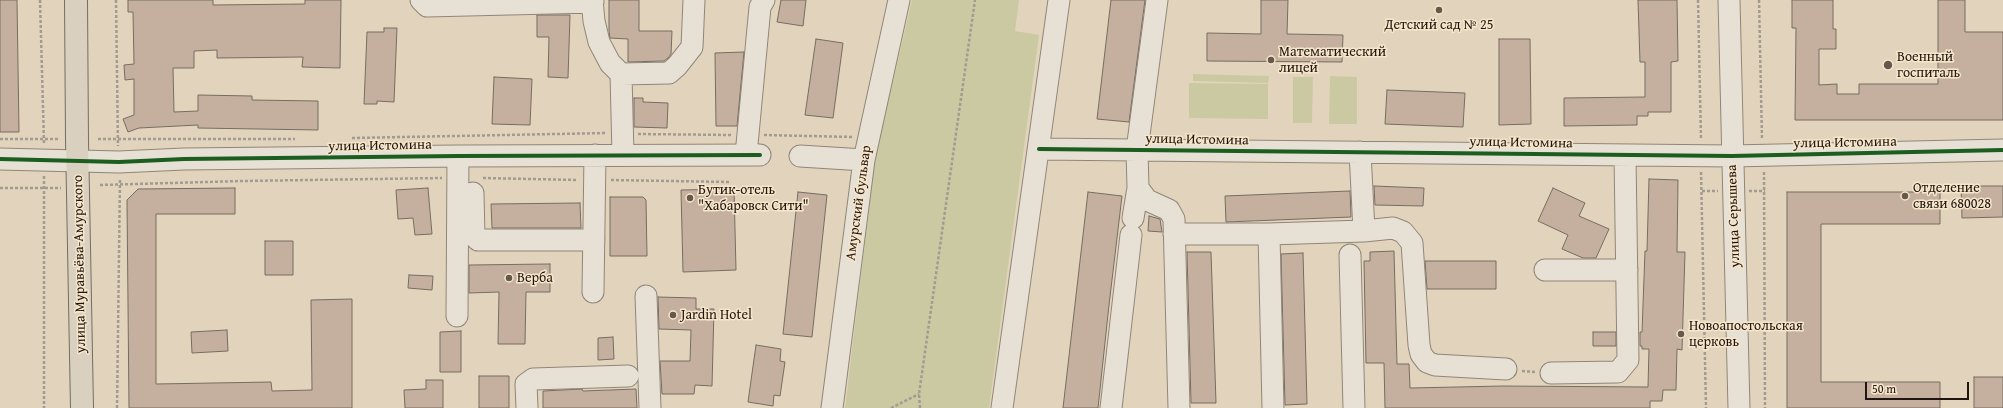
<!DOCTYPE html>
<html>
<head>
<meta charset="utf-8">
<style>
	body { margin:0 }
	#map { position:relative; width:2003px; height:408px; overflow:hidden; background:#e2d4bc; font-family:"Gentium Book Plus",serif }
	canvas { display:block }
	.scale { position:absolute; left:1865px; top:382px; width:104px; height:18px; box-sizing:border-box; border:2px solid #211511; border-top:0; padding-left:5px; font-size:12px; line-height:14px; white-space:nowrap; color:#211511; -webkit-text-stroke:3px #f6e6ca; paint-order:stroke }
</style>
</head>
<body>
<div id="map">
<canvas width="2003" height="408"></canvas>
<div class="scale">50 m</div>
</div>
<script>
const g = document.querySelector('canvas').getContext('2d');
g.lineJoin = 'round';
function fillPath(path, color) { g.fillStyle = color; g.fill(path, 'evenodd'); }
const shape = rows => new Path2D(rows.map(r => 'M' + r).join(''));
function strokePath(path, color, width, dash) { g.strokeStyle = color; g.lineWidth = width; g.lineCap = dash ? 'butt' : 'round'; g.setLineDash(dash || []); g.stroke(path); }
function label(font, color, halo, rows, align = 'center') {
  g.font = font + ' "Gentium Book Plus",serif'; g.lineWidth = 3; g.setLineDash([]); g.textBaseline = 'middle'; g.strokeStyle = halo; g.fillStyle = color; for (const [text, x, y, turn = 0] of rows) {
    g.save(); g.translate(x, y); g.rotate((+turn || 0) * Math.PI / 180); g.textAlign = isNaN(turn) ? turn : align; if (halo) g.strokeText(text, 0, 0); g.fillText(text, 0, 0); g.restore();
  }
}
const green = shape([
	[912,0,1019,0,1015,31,1039,35,989,408,845,408,875,159],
	[1193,74,1269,76,1268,83,1193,81],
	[1330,76,1357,77,1357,124,1329,124],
	[1293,77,1313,77,1312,123,1293,123],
	[1189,83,1268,84,1268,119,1189,118]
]);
const building = shape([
	[0,0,17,0,19,132,0,132,0,0],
	[128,0,213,0,213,5,305,4,305,0,341,0,340,68,302,67,303,57,217,58,217,50,194,51,194,68,173,68,174,112,198,111,198,95,252,96,252,100,318,101,318,130,198,128,198,125,139,128,128,132,123,119,134,115,134,79,125,80,124,65,134,64,133,12,128,12,128,0],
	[609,0,639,0,639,31,672,31,671,54,668,58,664,61,628,62,628,39,610,38,609,31,609,0],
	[781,0,806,0,803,26,777,22,781,0],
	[1111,0,1145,0,1129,122,1097,119,1111,0],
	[1261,0,1288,0,1287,34,1343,35,1342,62,1207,61,1207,33,1261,34,1261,0],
	[1638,0,1677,0,1678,61,1671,62,1671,112,1648,112,1648,116,1637,116,1637,125,1564,126,1564,98,1645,97,1645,62,1640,62,1638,0],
	[1792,0,1833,0,1833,29,1836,29,1836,49,1819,49,1819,85,1837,84,1837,94,1859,94,1859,84,1938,84,1938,0,1965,0,1965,32,2003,32,2003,120,1795,120,1796,28,1792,28,1792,0],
	[537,15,570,15,568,78,548,77,549,37,537,37,537,15],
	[384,28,397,28,394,102,377,101,377,104,364,104,367,32,384,32,384,28],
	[816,39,843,43,833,118,805,115,816,39],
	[1499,39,1530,39,1531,124,1499,125,1499,39],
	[744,52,737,126,716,126,715,53,744,52],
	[494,77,532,79,530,125,492,124,494,77],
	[1387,90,1465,93,1463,127,1385,124,1387,90],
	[634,98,643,98,643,102,668,103,667,128,634,127,634,98],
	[1649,179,1678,180,1677,252,1685,252,1682,350,1677,349,1676,390,1663,390,1662,401,1650,401,1650,408,1385,408,1384,363,1366,363,1364,261,1370,261,1370,252,1394,251,1397,364,1409,364,1410,388,1503,386,1648,387,1649,349,1642,349,1642,346,1640,346,1640,332,1642,332,1645,251,1647,251,1649,179],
	[1374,186,1424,188,1423,206,1375,205,1374,186],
	[1961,186,2003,186,2003,217,1962,218,1961,186],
	[235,188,235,214,156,214,156,384,271,382,272,391,312,390,311,300,352,299,352,408,129,408,127,200,138,189,235,188],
	[428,188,432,234,415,235,413,218,398,219,396,190,428,188],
	[1553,188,1585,203,1579,216,1609,229,1596,258,1583,258,1562,249,1568,235,1538,221,1553,188],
	[734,189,736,270,683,272,681,190,734,189],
	[1350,191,1351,217,1226,222,1225,196,1350,191],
	[798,192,827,195,812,337,783,334,798,192],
	[1088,192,1122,196,1109,305,1098,408,1063,408,1088,192],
	[1787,192,1940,192,1940,224,1821,224,1821,382,1940,382,1940,408,1787,408,1787,192],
	[610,197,643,197,646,200,647,256,610,256,610,197],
	[580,203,581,228,492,228,491,204,580,203],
	[1149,216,1160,219,1162,232,1148,231,1149,216],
	[265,241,293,241,293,275,265,275,265,241],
	[1187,252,1211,252,1216,403,1191,403,1187,252],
	[1303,253,1307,404,1285,405,1281,254,1303,253],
	[1425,261,1496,261,1496,289,1427,289,1425,261],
	[550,264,550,292,526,292,525,344,498,344,499,292,469,293,469,265,550,264],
	[409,275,433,276,432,290,408,288,409,275],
	[658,297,696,298,696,309,714,309,712,386,695,385,694,394,662,394,660,361,690,361,691,330,659,329,658,297],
	[227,330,228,351,192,353,191,332,227,330],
	[461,331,461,372,440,372,440,332,461,331],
	[1593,332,1616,332,1616,346,1593,346,1593,332],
	[613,337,614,359,598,360,598,338,613,337],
	[756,345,781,349,780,361,785,362,780,396,774,395,773,406,748,402,756,345],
	[479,376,509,376,509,408,479,408,479,376],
	[1974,377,2003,377,2003,408,1974,408,1974,377],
	[426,380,443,380,443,408,405,408,404,390,426,389,426,380],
	[582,389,583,391,636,389,637,408,543,408,543,391,582,389]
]);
const path = shape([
	[40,0,44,143],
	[116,0,118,146],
	[1698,0,1701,139],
	[1759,0,1762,139],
	[638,134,731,135],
	[764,135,853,137],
	[352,138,607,133],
	[0,139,59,139],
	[98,139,295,139],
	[1701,172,1706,408],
	[1764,172,1765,408],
	[44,176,44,408],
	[483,178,578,180],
	[611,180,730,182],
	[100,185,242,181,442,178],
	[0,188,61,188],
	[1702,191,1718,191],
	[1749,191,1765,191],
	[1522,371,1535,372],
	[117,408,120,179],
	[891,408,919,394],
	[920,408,919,394,975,0]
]);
const minor = shape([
	[421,0,427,6,593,2],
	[592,0,594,21,599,42,610,63,621,74,623,155],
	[1157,0,1137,150,1138,188,1147,200,1169,210,1174,219,1179,408],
	[1729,0,1739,408],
	[621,74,669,73,677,66,692,47,694,0],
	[1039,149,1732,156,2003,150],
	[746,155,760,7,764,0],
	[800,156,864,160],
	[0,159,119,162,184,159,458,156,760,155],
	[473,193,474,236,478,240,594,240],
	[1133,218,1138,188],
	[1364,231,1393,228,1403,232,1412,243,1419,345,1421,354,1427,362,1435,365,1506,369],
	[1174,234,1269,234,1273,408],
	[1269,234,1364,231,1360,152],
	[1350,255,1354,408],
	[1545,270,1627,270],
	[593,292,595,155],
	[646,296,650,408],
	[457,316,458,156],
	[1551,373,1618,372,1628,360,1625,155],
	[527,408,526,384,533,379,628,376],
	[832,408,864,160,899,0],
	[1002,408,1059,0],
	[1111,408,1131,235]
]);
const major = shape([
	[76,0,77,140,82,408]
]);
const cycleway = shape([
	[1039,149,1732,156,2003,150],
	[0,159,119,162,184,159,458,156,760,155]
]);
const markers = [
	[1439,10,4,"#65584d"],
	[1271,60,4,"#65584d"],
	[1888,65,5,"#65584d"],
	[1905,196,4,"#65584d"],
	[690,198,4,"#65584d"],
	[509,278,4,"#65584d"],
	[673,315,4,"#65584d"],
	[1681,334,4,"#65584d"]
];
const poiNames = [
	["Детский сад № 25",1439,25,"center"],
	["Математический",1279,52],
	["лицей",1279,68],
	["Военный",1897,57],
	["госпиталь",1897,73],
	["Отделение",1913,188],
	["связи 680028",1913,204],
	["Бутик-отель",698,190],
	["\"Хабаровск Сити\"",698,206],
	["Верба",517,278],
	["Jardin Hotel",681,315],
	["Новоапостольская",1689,326],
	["церковь",1689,342]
];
const streetNames = [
	["улица Истомина",1197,140,1],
	["улица Истомина",1521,143,1],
	["улица Истомина",1845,143,-1],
	["улица Истомина",380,146,-1],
	["Амурский бульвар",859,203,-82],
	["улица Серышева",1734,216,-92],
	["улица Муравьёва-Амурского",80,264,-91]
];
fillPath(green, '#cac9a2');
fillPath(building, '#c5b0a0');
strokePath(building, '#756d61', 1);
strokePath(minor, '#908678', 23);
strokePath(major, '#756d61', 24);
strokePath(path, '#a19b92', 2.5, [3, 2]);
strokePath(minor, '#e7e0d4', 21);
strokePath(major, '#dad0bf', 22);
strokePath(cycleway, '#1b5e20', 4);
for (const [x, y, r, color] of markers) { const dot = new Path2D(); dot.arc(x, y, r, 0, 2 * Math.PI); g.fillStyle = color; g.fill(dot); strokePath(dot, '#f6e6ca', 1.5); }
label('14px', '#211511', '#f6e6ca', poiNames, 'left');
label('14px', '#211511', '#f6e6ca', streetNames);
</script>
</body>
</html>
